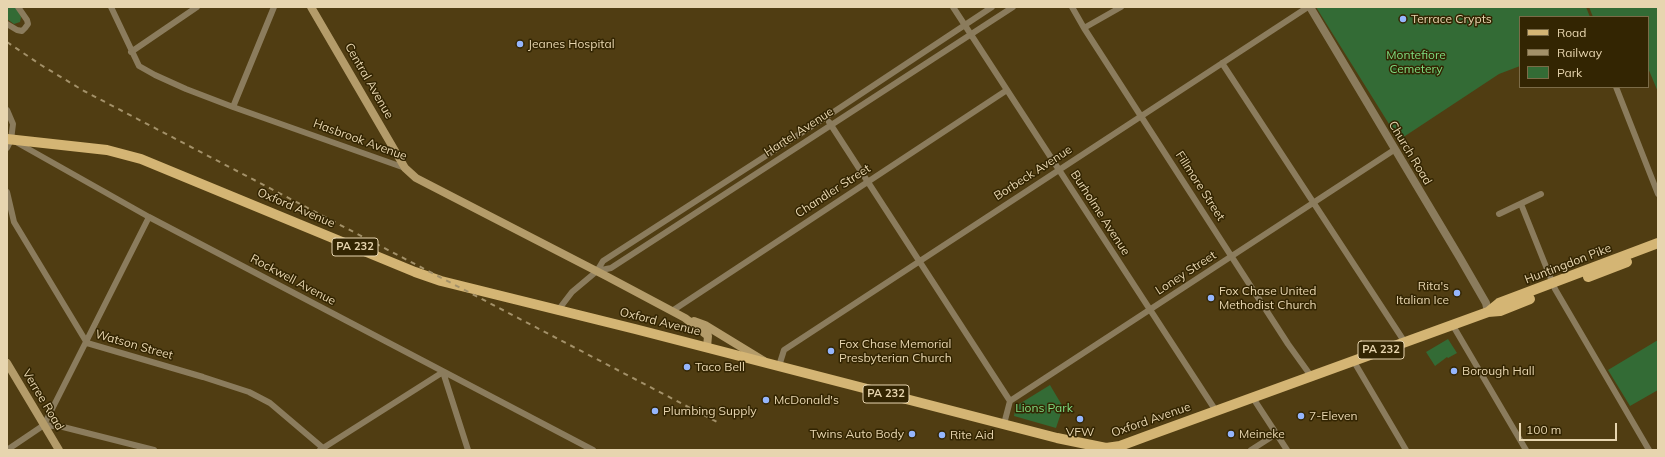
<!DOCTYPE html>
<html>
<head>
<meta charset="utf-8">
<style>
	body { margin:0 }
	#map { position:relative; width:1665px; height:457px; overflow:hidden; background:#503d12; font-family:Mulish,sans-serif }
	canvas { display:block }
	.frame { position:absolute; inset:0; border:8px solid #e7d5af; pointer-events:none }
	.legend { position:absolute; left:1519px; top:16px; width:130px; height:72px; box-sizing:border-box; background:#332502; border:1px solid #7b6b47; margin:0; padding:5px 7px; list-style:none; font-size:12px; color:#e7d5af }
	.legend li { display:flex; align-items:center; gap:8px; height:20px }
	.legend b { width:20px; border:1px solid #7b6b47 }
	.scale { position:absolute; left:1519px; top:423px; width:98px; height:18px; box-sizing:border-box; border:2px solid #e7d5af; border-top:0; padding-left:5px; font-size:12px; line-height:14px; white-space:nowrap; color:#e7d5af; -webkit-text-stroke:3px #332502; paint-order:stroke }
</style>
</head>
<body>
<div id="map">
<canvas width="1665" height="457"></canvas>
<div class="frame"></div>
<ul class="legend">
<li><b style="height:5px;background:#d4b574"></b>Road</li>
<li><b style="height:5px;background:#a39169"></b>Railway</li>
<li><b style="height:11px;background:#336b35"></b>Park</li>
</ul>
<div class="scale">100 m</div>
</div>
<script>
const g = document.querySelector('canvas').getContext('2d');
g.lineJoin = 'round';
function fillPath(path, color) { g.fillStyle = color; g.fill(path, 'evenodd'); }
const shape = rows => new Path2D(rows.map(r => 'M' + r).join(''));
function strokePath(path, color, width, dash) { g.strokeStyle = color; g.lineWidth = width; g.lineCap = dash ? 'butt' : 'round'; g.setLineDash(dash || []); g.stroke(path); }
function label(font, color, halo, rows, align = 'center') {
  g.font = font + ' Mulish,sans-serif'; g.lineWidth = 3; g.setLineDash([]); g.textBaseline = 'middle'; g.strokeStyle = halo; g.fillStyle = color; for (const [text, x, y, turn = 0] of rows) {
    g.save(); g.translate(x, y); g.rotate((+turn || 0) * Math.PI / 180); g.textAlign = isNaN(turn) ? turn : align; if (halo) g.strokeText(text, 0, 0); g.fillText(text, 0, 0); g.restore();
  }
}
const green = shape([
	[7,7,16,7,21,17,20,22,14,24,7,19],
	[1316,7,1586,7,1590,17,1520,17,1520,66,1499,74,1399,140],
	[1589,7,1658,7,1658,92,1648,68,1648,17,1593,17],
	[1448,339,1457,353,1448,358,1447,357,1435,366,1426,352],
	[1658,340,1658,390,1630,406,1608,370],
	[1050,385,1063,407,1056,428,1014,416,1016,406]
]);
const minor = shape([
	[111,7,139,66,155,75,186,89,233,107,405,168],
	[953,7,1216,411],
	[1072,7,1084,28,1288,344,1311,376],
	[7,24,17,30,22,31,25,28,28,24,27,20,18,7],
	[1084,28,1121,7],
	[131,52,197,7],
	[1222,63,1404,341],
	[1616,87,1658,194],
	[233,107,274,7],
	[7,110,13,124,11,140,7,148],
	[829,122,1010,401],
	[16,142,149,217,593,450],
	[7,192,14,222,87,343,203,377,249,392,270,403,323,448],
	[1521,204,1555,289,1649,450],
	[1499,214,1541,194],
	[597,271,611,268,1013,7],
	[559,309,572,292,597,271,603,261,826,117,992,7],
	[672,311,1007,90],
	[1452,324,1526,450],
	[1353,360,1406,450],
	[779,366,784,350,1308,7],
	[1253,398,1287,450],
	[1004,424,1010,401,1394,150],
	[44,425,63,427,154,450],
	[7,450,44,425,149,217],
	[320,450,443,372,468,450],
	[1251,450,1276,434]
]);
const tertiary = shape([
	[1310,7,1460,258,1486,303,1488,312]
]);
const secondary = shape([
	[311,7,405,168,416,178,608,277,685,318,708,336,707,347],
	[694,321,705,325,764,361],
	[7,363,59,450]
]);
const primary = shape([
	[7,139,107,150,141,159,415,272,441,281,635,329,1057,438,1106,448,1120,446,1147,436,1488,312,1499,303,1658,243],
	[1588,277,1627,262],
	[1488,312,1500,311,1530,299]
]);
const rail = shape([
	[7,42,41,65,84,91,717,422]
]);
const markers = [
	[1403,19,4,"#95b6fd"],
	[520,44,4,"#95b6fd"],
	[1457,293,4,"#95b6fd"],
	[1211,298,4,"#95b6fd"],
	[831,351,4,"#95b6fd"],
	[687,367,4,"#95b6fd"],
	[1454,371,4,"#95b6fd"],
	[766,400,4,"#95b6fd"],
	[655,411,4,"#95b6fd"],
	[1301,416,4,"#95b6fd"],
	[1080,419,4,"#95b6fd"],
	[912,434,4,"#95b6fd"],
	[1231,434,4,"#95b6fd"],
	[942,435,4,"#95b6fd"]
];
const shields = [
	[355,247,46],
	[1381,350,46],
	[886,394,46]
];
const shieldNames = [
	["PA 232",355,247],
	["PA 232",1381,350],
	["PA 232",886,394]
];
const poiNames = [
	["Terrace Crypts",1411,19],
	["Jeanes Hospital",528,44],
	["Rita's",1449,286,"right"],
	["Italian Ice",1449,300,"right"],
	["Fox Chase United",1219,291],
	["Methodist Church",1219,305],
	["Fox Chase Memorial",839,344],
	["Presbyterian Church",839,358],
	["Taco Bell",695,367],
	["Borough Hall",1462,371],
	["McDonald's",774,400],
	["Plumbing Supply",663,411],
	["7-Eleven",1309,416],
	["VFW",1080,432,"center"],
	["Twins Auto Body",904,434,"right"],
	["Meineke",1239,434],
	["Rite Aid",950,435]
];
const parkNames = [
	["Montefiore",1416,55],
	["Cemetery",1416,69],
	["Lions Park",1044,408]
];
const streetNames = [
	["Central Avenue",369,81,60],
	["Hartel Avenue",799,132,-33],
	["Hasbrook Avenue",360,140,20],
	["Church Road",1410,153,59],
	["Borbeck Avenue",1033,173,-33],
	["Fillmore Street",1200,186,57],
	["Chandler Street",833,191,-33],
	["Oxford Avenue",296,208,23],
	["Burholme Avenue",1100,213,57],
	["Huntingdon Pike",1568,264,-21],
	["Loney Street",1186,273,-33],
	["Rockwell Avenue",293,280,28],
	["Oxford Avenue",660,322,14],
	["Watson Street",134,345,16],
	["Verree Road",43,400,59],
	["Oxford Avenue",1151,420,-19]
];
fillPath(green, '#336b35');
strokePath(minor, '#8b7c5d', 6);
strokePath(tertiary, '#8b7c5d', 8);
strokePath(secondary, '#b49c6a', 8);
strokePath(primary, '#d4b574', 10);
strokePath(rail, '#a39169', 2, [5, 5]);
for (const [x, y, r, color] of markers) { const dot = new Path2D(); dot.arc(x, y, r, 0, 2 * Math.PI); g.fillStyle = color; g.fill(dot); strokePath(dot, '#332502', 1.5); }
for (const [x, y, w] of shields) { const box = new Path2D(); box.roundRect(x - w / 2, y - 9, w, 18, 3); g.fillStyle = '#332502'; g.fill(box); strokePath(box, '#e7d5af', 1); }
label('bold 11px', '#e7d5af', null, shieldNames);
label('12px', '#e7d5af', '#332502', poiNames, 'left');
label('12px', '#7edf82', '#332502', parkNames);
label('12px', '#e7d5af', '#332502', streetNames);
</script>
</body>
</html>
